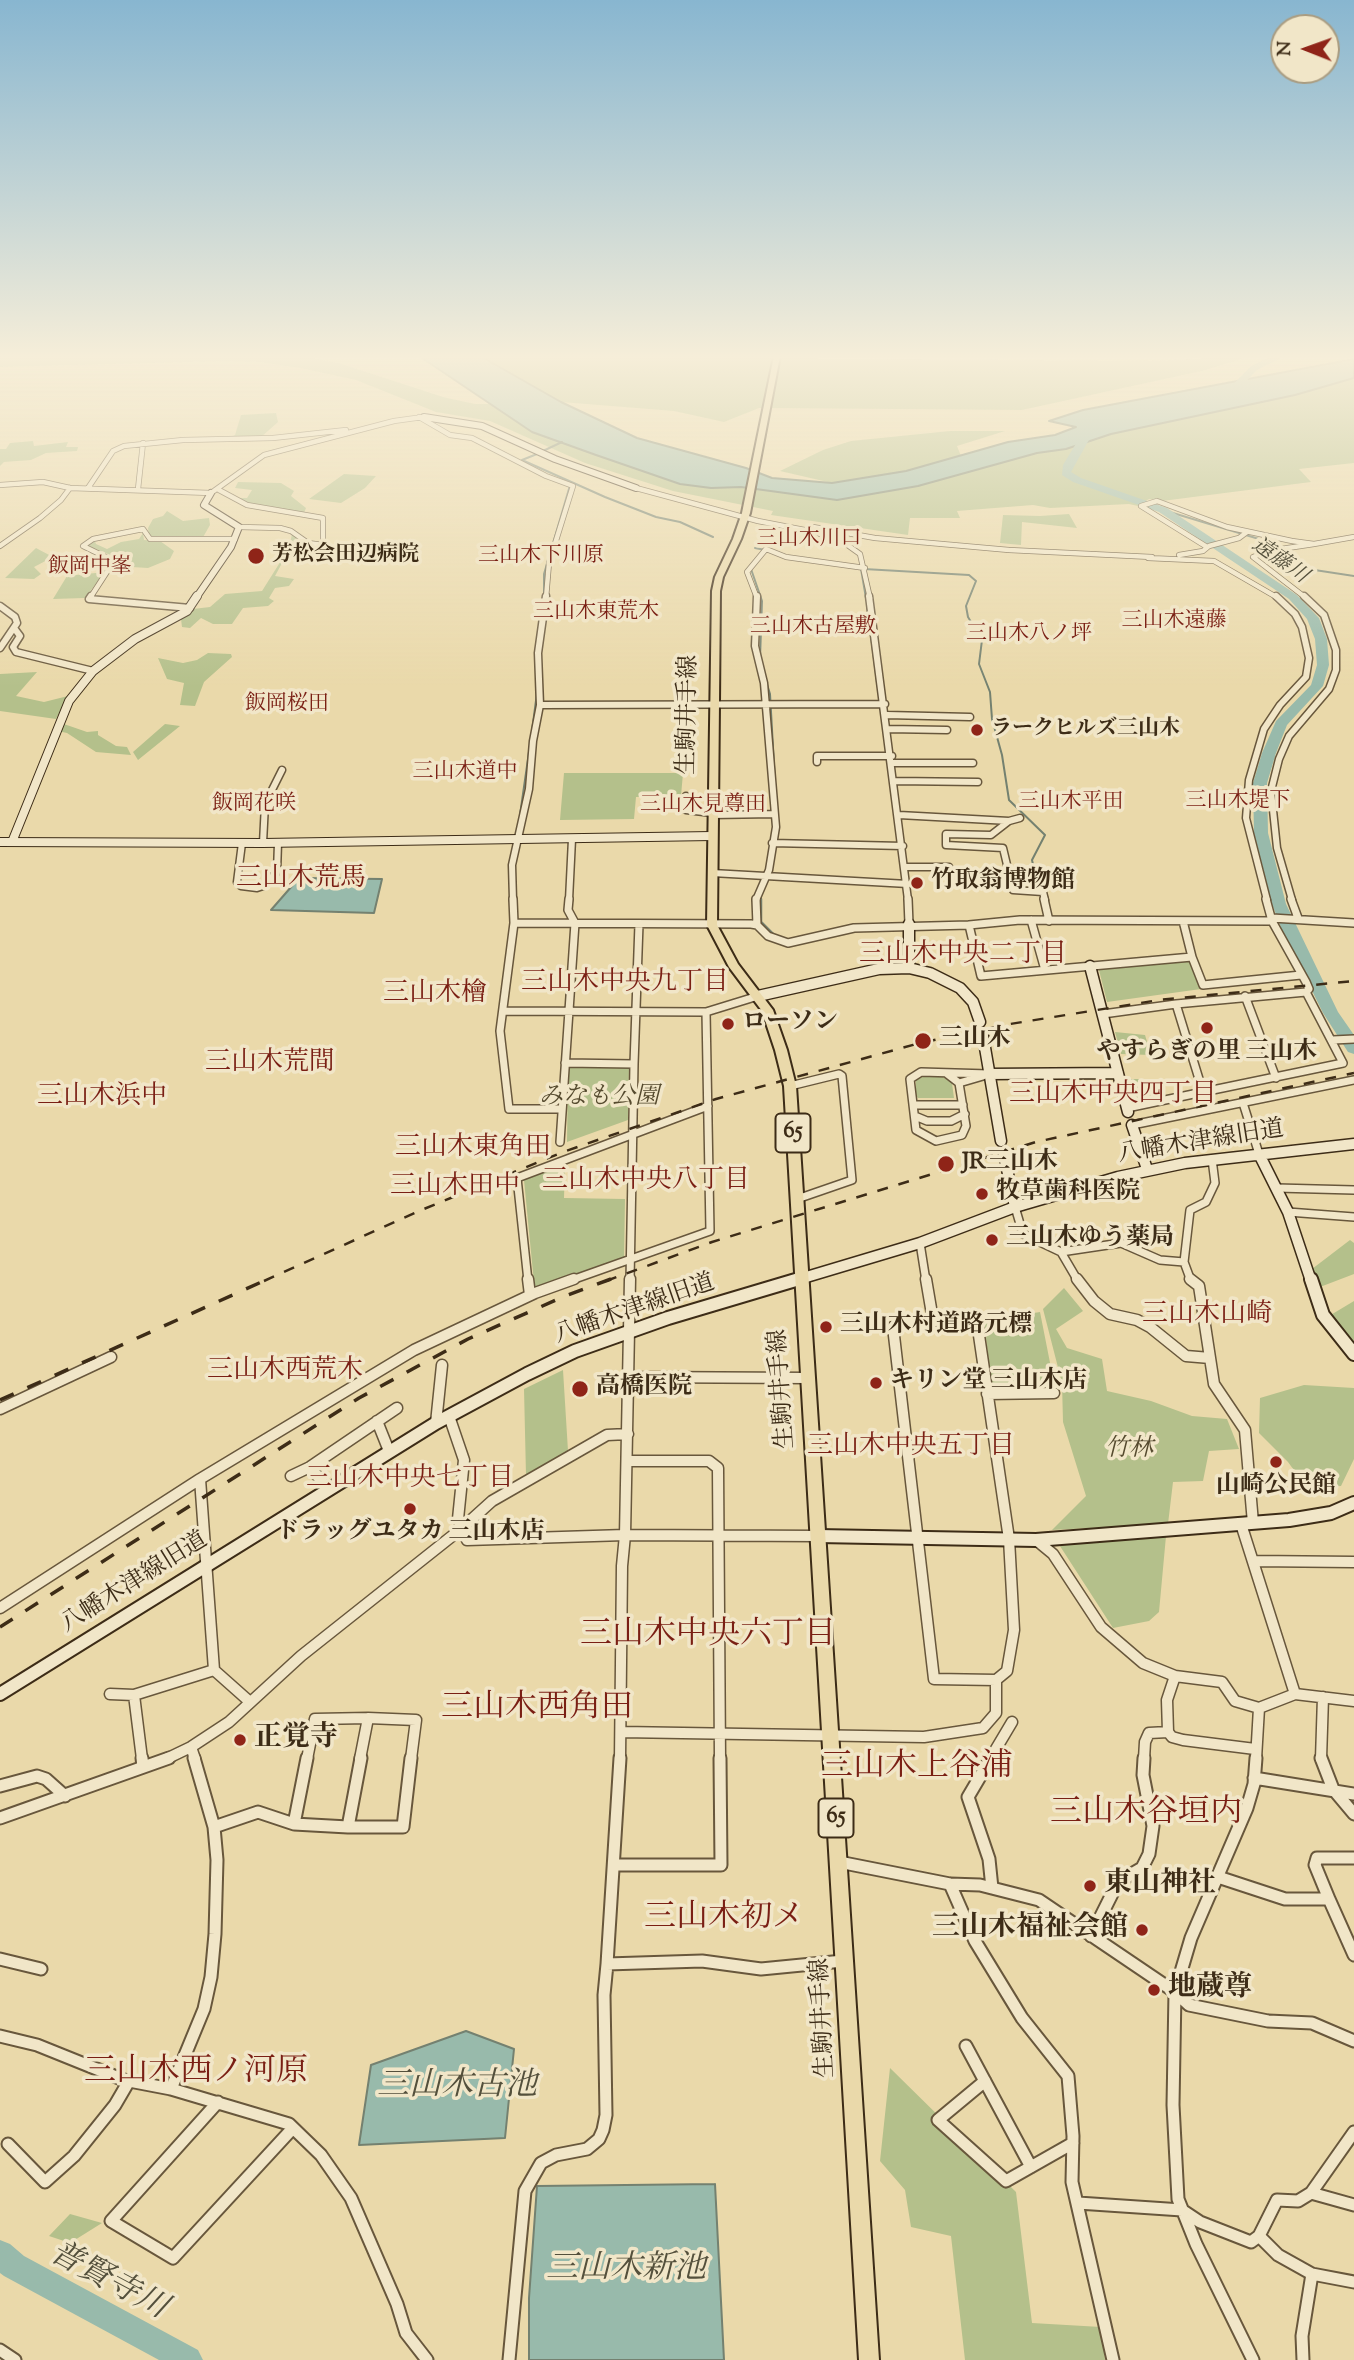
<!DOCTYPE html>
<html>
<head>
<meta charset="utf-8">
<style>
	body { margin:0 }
	#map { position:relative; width:1354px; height:2360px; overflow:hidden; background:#ead9aa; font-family:"Sorts Mill Goudy",serif }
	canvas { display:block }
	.north { position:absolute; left:1270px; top:14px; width:70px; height:70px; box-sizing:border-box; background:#f1e6c8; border:2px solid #a99c81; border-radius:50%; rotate:271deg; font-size:19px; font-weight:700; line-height:28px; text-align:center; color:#3d2c17 }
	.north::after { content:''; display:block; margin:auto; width:24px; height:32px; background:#8f2418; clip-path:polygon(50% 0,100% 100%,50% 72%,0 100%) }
</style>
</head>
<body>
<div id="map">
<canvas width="1354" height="2360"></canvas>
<div class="north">N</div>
</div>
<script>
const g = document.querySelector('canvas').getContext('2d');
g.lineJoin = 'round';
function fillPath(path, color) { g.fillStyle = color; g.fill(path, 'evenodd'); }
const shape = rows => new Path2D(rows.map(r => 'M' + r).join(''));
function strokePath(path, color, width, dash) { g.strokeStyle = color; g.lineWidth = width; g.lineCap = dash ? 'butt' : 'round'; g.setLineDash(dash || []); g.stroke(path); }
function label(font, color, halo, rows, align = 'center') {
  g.font = font + ' "Sorts Mill Goudy","Noto Serif JP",serif'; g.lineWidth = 7; g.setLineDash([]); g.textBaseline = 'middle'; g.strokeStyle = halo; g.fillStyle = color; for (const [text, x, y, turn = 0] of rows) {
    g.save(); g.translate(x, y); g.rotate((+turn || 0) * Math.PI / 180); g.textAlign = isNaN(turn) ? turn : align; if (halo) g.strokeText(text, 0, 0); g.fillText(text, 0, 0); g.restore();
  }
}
const green = shape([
	[0,356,303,356,342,364,443,397,475,404,491,404,533,432,680,484,711,488,918,486,1037,453,1066,449,1111,434,1295,395,1354,378,1354,463,1299,469,1311,482,1162,501,1149,499,1138,506,1129,504,1050,508,1033,505,957,511,960,518,910,518,908,535,771,515,773,511,673,491,585,463,490,421,436,412,356,380,300,368,261,362,225,361,0,367],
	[480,356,1152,361,1250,356,1206,370,1022,410,759,408,724,422,674,411,561,402],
	[276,413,278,422,260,438,231,437,235,435,241,415],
	[950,431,1005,431,957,446,961,456,906,471,832,483,780,471,823,450,851,441],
	[33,441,34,446,68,442,66,447,78,447,77,451,46,453,31,460,4,462,0,466,0,449,6,449,10,443],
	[344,474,376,476,365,488,341,503,309,499],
	[238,482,281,483,294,491,291,496,306,508,304,513,243,503,235,498,247,498,252,490,235,488],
	[167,511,183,521,209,518,210,525,202,539,149,537,148,528,153,519,163,516],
	[1069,514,1077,528,1022,522,1021,545,1000,543,1003,515,1040,516],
	[143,533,144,540,160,541,174,551,170,559,148,568,115,566,116,559,113,556,86,545,94,539,96,544,107,549,121,542,139,539],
	[292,534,305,542,299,553,281,565,275,576,294,579,289,586,275,588,269,598,274,601,268,606,243,608,232,624,213,624,201,618,190,628,182,627,181,619,193,609,210,607,225,594,262,591,289,548],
	[36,548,53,557,34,567,41,574,34,579,5,578],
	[105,572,85,598,53,599,67,576],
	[208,653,231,654,232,657,204,682,195,706,180,705,184,683,167,679,158,658,183,663,197,660],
	[37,672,16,696,44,702,68,696,56,719,0,711,0,674],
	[61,723,87,732,98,731,98,735,116,746,127,747,131,755,96,752,67,733,58,731],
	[165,724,180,726,138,760,133,752],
	[564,773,683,773,681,796,636,797,634,819,560,820],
	[1187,959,1193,962,1201,989,1107,1002,1099,970,1102,967],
	[1115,1032,1145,1035,1151,1055,1121,1054],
	[568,1067,629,1068,628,1120,567,1142],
	[940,1075,952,1083,954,1098,918,1098,916,1096,916,1078],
	[1128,1079,1160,1079,1164,1097,1138,1103,1133,1100],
	[565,1165,564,1198,625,1199,624,1260,535,1293,524,1180],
	[1350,1240,1354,1243,1354,1274,1320,1287,1312,1269],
	[1064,1288,1083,1311,1056,1329,1067,1348,1102,1359,1107,1391,1151,1401,1192,1416,1227,1419,1239,1449,1209,1451,1203,1481,1173,1482,1168,1524,1052,1530,1086,1496,1063,1422,1062,1383,1043,1309],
	[1354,1301,1354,1344,1352,1344,1329,1316],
	[1040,1312,1055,1388,992,1389,984,1321],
	[563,1370,568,1451,526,1475,524,1389],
	[1304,1385,1354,1388,1354,1459,1341,1486,1307,1488,1288,1462,1259,1433,1260,1398],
	[1166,1536,1159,1612,1149,1621,1113,1628,1058,1543],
	[890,2068,1016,2192,1032,2323,1101,2327,1105,2360,965,2360,951,2236,911,2227,905,2190,880,2161],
	[70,2214,102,2223,70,2243,49,2236]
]);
const water = shape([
	[419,356,480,356,561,402,637,438,746,468,772,478,832,483,906,471,1008,442,1055,435,1076,427,1049,421,1083,410,1354,359,1354,378,1295,395,1111,434,1066,449,1037,453,918,486,837,500,741,487,711,488,680,484,596,455,532,432,419,356],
	[299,878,382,879,374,913,271,910,299,878],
	[466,2031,514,2049,505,2138,359,2145,371,2065,466,2031],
	[715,2184,724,2360,529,2360,529,2298,537,2186,715,2184]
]);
const streamFar1 = shape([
	[543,451,562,442],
	[537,454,522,460,605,497,656,517,680,522,713,537],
	[1163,510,1259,539,1295,567,1354,576],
	[755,548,765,550],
	[751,569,762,601,760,658],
	[861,569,866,598],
	[864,569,969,575],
	[969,575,976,581,966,606,968,617,982,640,979,664,990,692,992,719,1002,755,1009,800,1045,835,1032,860,1038,887],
	[544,596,544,574,571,482],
	[867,605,877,682],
	[766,681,770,694,775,783],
	[532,731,537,693],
	[520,815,529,752],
	[761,895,761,900]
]);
const stream = shape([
	[761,899,761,922,774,935]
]);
const river = shape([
	[1272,356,1285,356,1257,370,1229,399,1223,399,1223,395,1251,366,1272,356],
	[1090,426,1095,429,1071,472,1081,478,1167,508,1297,595,1319,618,1327,639,1329,665,1323,686,1287,725,1276,753,1267,783,1268,833,1286,904,1338,1012,1354,1035,1354,1054,1348,1052,1323,1013,1282,930,1272,904,1254,833,1253,783,1262,753,1276,721,1311,685,1317,665,1315,639,1307,619,1289,599,1159,512,1073,482,1062,475,1063,465,1086,427,1090,426],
	[0,2240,10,2244,24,2256,198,2350,203,2360,159,2360,4,2276,0,2273,0,2240]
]);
const streetFar4 = shape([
	[419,417,450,435,472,438,546,476,573,486,549,563,546,598],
	[0,485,43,482,70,488,211,493,264,455,394,421,423,417],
	[88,488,113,451,124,446,183,440,273,438,346,430],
	[636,488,758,521,815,532,846,544,860,554,870,598],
	[138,489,143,443],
	[219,490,247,505,323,518,323,545,308,543,291,531,280,528,239,527],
	[813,527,875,538,1009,550,1152,557],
	[0,546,40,518,61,500,70,488],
	[1207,547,1141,506,1157,501,1227,527,1292,541,1314,544,1354,537],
	[1179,555,1203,551,1209,546,1239,538,1247,532],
	[1148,558,1214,561,1278,598],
	[90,598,114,561,83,546,93,539,143,529,150,539,235,539],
	[757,598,747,572,766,549,786,557,865,568],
	[1306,598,1253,557,1268,551,1314,544]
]);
const streetFar3 = shape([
	[91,596,89,599,190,608],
	[869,596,908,900],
	[0,606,15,617,17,623,0,648],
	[14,628,20,636,13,647,16,652,93,671],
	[540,705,885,704],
	[887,715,970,717],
	[888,729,947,730],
	[817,762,817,756,892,756],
	[893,763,973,763],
	[895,781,978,782],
	[686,796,686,810,712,813],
	[712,815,774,814],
	[899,815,1009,821],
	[1020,818,1009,821,991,835,946,834,946,845,1003,848,1013,890,1043,892,1045,900],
	[242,843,237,882,241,886,257,888,263,886,277,872,278,843],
	[263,843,265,804,282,770],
	[772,843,903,846],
	[905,867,949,867],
	[712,873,908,884],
	[513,900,512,865,529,789,533,741,540,705,538,653,546,596],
	[569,900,572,839],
	[756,900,769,870,776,827,764,683,755,646,757,596],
	[1267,900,1246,818,1249,780,1264,729,1280,705,1306,677,1309,658,1302,627,1295,614,1276,596],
	[1292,900,1277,848,1271,791,1279,759,1289,736,1329,689,1336,670,1336,650,1324,615,1304,596]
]);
const streetFar2 = shape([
	[513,899,514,923,500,1031,509,1109,562,1109],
	[756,899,757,925],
	[908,899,909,924],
	[1044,899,1049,921],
	[1291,899,1298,918],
	[1272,918,1354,923],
	[1031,920,1045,970],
	[514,923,751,924,757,925,768,936,788,943,854,928,969,925,981,976,1192,957,1183,921],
	[969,925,1020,920,1272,921],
	[1192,957,1203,985,1301,975],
	[1245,996,1276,1078],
	[504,1011,706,1012,758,996],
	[1103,1014,1176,1004],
	[1333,1040,1354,1039],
	[565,1063,634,1064,639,924],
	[946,1073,959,1083,966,1126,962,1135,936,1141,916,1130,910,1079,921,1072,989,1074],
	[959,1083,983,1076],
	[790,1086,839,1074,842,1076,852,1180,797,1199],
	[1203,1092,1343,1063,1306,992,1309,989,1306,982,1272,921,1266,899],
	[1243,1103,1259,1154],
	[913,1105,963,1105],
	[1127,1108,1203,1092,1176,1004,1306,992],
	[915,1116,927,1121,951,1121,965,1114],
	[1132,1125,1354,1080],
	[560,1142,575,923,568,910,569,899],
	[1277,1188,1354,1190],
	[1015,1207,1023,1234,1061,1252,1121,1243,1160,1260,1184,1262],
	[1288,1212,1354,1217],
	[920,1243,926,1281],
	[1061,1252,1078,1281],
	[528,1281,517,1178,708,1106],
	[569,1281,710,1231,706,1012],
	[630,1281,634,1064],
	[1191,1281,1184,1262,1190,1210,1206,1202,1215,1183,1212,1159]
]);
const streetFar1 = shape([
	[528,1279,530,1295],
	[926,1279,933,1320],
	[1077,1279,1094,1301,1110,1314,1137,1320,1150,1327,1186,1356,1210,1358],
	[1190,1279,1199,1286,1214,1384,1245,1430,1253,1523],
	[976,1315,1009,1539,1014,1630,1007,1671,996,1680,934,1679,893,1327,976,1315],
	[630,1377,809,1378],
	[987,1394,1054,1393],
	[0,1409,111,1357],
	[449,1416,464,1460,458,1519,467,1540,625,1535,630,1279],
	[377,1421,389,1451],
	[436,1423,442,1365],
	[629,1461,709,1461,718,1468,720,1759],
	[310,1467,328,1489],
	[291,1476,310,1467,397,1408],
	[200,1479,214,1670,250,1702],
	[1241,1524,1295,1694],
	[1036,1540,1053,1554,1101,1627,1143,1663,1175,1676,1222,1682,1235,1701,1259,1708,1295,1694,1354,1701],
	[1253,1561,1354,1562],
	[0,1608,200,1479,414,1350,535,1293,574,1279],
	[110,1694,134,1695,214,1670],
	[134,1695,142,1759],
	[622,1732,924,1737,983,1728,996,1713,996,1680],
	[1168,1732,1167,1700,1175,1676],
	[191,1747,195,1759],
	[166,1759,191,1747,229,1722,301,1656,461,1529,492,1501,607,1435,628,1434],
	[307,1759,315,1719,368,1718],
	[360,1759,368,1718,416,1720,411,1759],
	[620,1759,622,1566,625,1535,818,1536],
	[990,1759,1012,1722],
	[1144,1759,1145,1742,1149,1733,1168,1732,1172,1737,1183,1740,1255,1749],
	[1256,1759,1259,1708],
	[1321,1759,1323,1697]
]);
const street = shape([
	[142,1758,143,1767],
	[194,1758,214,1827,217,1860,215,1934,211,1977,204,2009,171,2089,289,2124,321,2155,351,2198,397,2304,406,2333,427,2360],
	[620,1758,607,1964,702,1961,761,1969,843,1961],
	[991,1758,968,1797,989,1859,992,1888],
	[1321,1758,1333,1789,1354,1814],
	[1254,1778,1354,1794],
	[0,1786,37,1776,46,1779,65,1796],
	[0,1818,169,1758],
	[294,1824,307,1758],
	[214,1827,258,1812,294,1824,348,1827],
	[348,1827,403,1827,411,1758],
	[348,1827,361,1758],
	[839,1862,950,1884,980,1885,1039,1900,1175,1992,1189,2005,1268,2021,1312,2023,1354,2041],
	[615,1865,721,1865,720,1758],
	[1218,1877,1285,1899,1329,1899,1354,1955],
	[950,1884,975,1941,1022,2018,1068,2076,1073,2136,1072,2182,1113,2360],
	[1329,1899,1315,1865,1317,1858,1354,1858],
	[1091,1936,1118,1882,1142,1868,1149,1854,1153,1826,1143,1775,1144,1758],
	[0,1959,41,1969],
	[0,2036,37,2045,124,2080,171,2089],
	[966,2046,1031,2167],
	[985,2081,938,2120,1006,2181,1073,2143],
	[218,2102,111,2221,173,2258,293,2128],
	[8,2144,45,2182,74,2156,115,2105,129,2081],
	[1311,2193,1354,2205],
	[1078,2203,1182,2210,1200,2222,1251,2242,1259,2236,1277,2200,1298,2201,1311,2193,1354,2132],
	[1259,2236,1278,2255,1312,2274,1354,2282],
	[0,2350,15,2360],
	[509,2360,525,2191,541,2163,556,2155,587,2149,599,2139,603,2130,606,2115,604,1995,607,1964],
	[1253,2360,1196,2244,1178,2199,1173,2105,1175,1992,1191,1938,1247,1808,1254,1784,1256,1758],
	[1303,2360,1302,2336,1312,2274]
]);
const secondaryFar3 = shape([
	[424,417,482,426,555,459,636,488],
	[196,598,231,547,239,527,204,505,211,493]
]);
const secondaryFar2 = shape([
	[0,842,263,843,712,836],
	[12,842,69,701,93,671,135,639,187,611,197,596]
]);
const secondaryFar1 = shape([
	[909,924,909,968],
	[1090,966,1128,1112],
	[758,996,879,969,909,968,930,973,960,988,973,1002,980,1022],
	[983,1036,1001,1141],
	[989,1074,1118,1073],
	[1132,1125,1147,1169],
	[1259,1154,1288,1212,1311,1281],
	[1004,1155,1015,1207],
	[793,1281,920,1243,1015,1207,1118,1177,1185,1163,1354,1144]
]);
const secondary = shape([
	[1311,1279,1323,1315,1354,1354],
	[818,1536,1036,1540,1289,1520,1331,1513,1354,1503],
	[0,1694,436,1423,527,1374,575,1351,668,1318,799,1279]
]);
const primary = shape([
	[774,356,780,356,750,513,741,539,723,577,720,591,717,925,738,964,773,1010,787,1050,796,1086,879,2360,859,2360,784,1086,775,1050,762,1011,729,967,707,925,712,591,715,577,733,539,742,513,774,356]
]);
const railFar1 = shape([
	[264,1281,419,1211,563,1152,716,1099,920,1043,1010,1024,1159,1000,1354,981],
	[606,1281,712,1242,1036,1142,1354,1073]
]);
const rail = shape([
	[0,1400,268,1279],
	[0,1627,359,1398,468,1339,565,1296,611,1279]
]);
const markers = [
	[256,556,9,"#8f2418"],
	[977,730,7,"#8f2418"],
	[917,883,7,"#8f2418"],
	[728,1024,7,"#8f2418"],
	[1207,1028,7,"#8f2418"],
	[923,1041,9,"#8f2418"],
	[946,1164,9,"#8f2418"],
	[982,1194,7,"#8f2418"],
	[992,1240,7,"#8f2418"],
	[826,1327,7,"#8f2418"],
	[876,1383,7,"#8f2418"],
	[580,1389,9,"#8f2418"],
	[1276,1462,7,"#8f2418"],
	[410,1509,7,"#8f2418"],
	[240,1740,7,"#8f2418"],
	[1090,1886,7,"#8f2418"],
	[1142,1930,7,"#8f2418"],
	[1154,1990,7,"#8f2418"]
];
const farNeighbourhoodnames = [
	["三山木川口",809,540],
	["三山木下川原",541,557],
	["飯岡中峯",90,568],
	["三山木東荒木",596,613],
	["三山木遠藤",1174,622],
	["三山木古屋敷",813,628],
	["三山木八ノ坪",1029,635],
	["飯岡桜田",287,705],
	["三山木道中",465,773],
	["三山木堤下",1238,802],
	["三山木平田",1071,803],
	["飯岡花咲",254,805],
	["三山木見尊田",703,806]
];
const farPoinames = [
	["芳松会田辺病院",272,556],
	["ラークヒルズ三山木",991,730]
];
const farWaternames = [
	["遠藤川",1279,562,35]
];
const shields = [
	[793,1133,35],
	[836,1818,35]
];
const shieldNames = [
	["65",793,1133],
	["65",836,1818]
];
const streetNames = [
	["生駒井手線",690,715,-89],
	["八幡木津線旧道",1201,1144,-9],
	["八幡木津線旧道",635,1311,-19],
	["生駒井手線",784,1389,-94],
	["八幡木津線旧道",135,1584,-32],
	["生駒井手線",825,2018,-93]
];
const poiNames = [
	["竹取翁博物館",931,883],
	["ローソン",742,1024],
	["三山木",939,1041],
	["やすらぎの里 三山木",1207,1054,"center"],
	["JR三山木",962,1164],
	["牧草歯科医院",996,1194],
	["三山木ゆう薬局",1006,1240],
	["三山木村道路元標",840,1327],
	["キリン堂 三山木店",890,1383],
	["高橋医院",596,1389],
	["山崎公民館",1276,1488,"center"],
	["ドラッグユタカ 三山木店",410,1534,"center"]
];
const parkNames = [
	["みなも公園",599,1099],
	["竹林",1129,1451]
];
const neighbourhoodNames = [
	["三山木荒馬",301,881],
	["三山木中央二丁目",963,957],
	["三山木中央九丁目",625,985],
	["三山木檜",435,996],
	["三山木荒間",270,1065],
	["三山木中央四丁目",1113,1097],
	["三山木浜中",102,1099],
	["三山木東角田",473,1150],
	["三山木中央八丁目",646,1183],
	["三山木田中",455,1189],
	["三山木山崎",1207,1317],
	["三山木西荒木",285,1373],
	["三山木中央五丁目",911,1449],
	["三山木中央七丁目",410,1481]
];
const nearPoinames = [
	["正覚寺",254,1740],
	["東山神社",1104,1886],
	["三山木福祉会館",1128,1930,"right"],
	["地蔵尊",1168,1990]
];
const nearNeighbourhoodnames = [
	["三山木中央六丁目",708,1638],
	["三山木西角田",537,1711],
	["三山木上谷浦",917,1770],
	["三山木谷垣内",1146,1816],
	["三山木初メ",724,1921],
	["三山木西ノ河原",196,2075]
];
const nearWaternames = [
	["三山木古池",457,2089],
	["三山木新池",626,2272],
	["普賢寺川",107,2283,28]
];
fillPath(green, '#b4c08b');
fillPath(water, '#98baab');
strokePath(water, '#748170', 2);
strokePath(streamFar1, '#748170', 2);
strokePath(stream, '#748170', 2.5);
fillPath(river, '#98baab');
strokePath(streetFar4, '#68573c', 6);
strokePath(streetFar3, '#68573c', 9);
strokePath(streetFar2, '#68573c', 10);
strokePath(streetFar1, '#68573c', 13);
strokePath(street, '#68573c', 15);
strokePath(secondaryFar3, '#3d2c17', 8);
strokePath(secondaryFar2, '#3d2c17', 10);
strokePath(secondaryFar1, '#3d2c17', 13);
strokePath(secondary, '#3d2c17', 16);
strokePath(primary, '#3d2c17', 4);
strokePath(streetFar4, '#f1e6c8', 4.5);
strokePath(streetFar3, '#f1e6c8', 6);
strokePath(streetFar2, '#f1e6c8', 7);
strokePath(streetFar1, '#f1e6c8', 10);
strokePath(street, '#f1e6c8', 11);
strokePath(secondaryFar3, '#f1e6c8', 6);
strokePath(secondaryFar2, '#f1e6c8', 8);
strokePath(secondaryFar1, '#f1e6c8', 10);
strokePath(secondary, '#f1e6c8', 12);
fillPath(primary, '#ead9aa');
strokePath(railFar1, '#3d2c17', 2.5, [11, 11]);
strokePath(rail, '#3d2c17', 3.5, [15, 15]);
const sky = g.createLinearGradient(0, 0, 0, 687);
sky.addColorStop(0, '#88b6d0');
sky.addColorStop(0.52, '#f6eed9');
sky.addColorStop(1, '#f6eed900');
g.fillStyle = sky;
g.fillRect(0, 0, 1354, 687);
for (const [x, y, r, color] of markers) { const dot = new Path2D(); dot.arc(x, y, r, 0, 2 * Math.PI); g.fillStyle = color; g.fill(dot); strokePath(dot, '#f1e6c8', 2.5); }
label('21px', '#7a1f14', '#f1e6c8', farNeighbourhoodnames);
label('bold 21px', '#3d2c17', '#f1e6c8', farPoinames, 'left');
label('italic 21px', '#54503c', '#f1e6c8', farWaternames);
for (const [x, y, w] of shields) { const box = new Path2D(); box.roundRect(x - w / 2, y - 19.5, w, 39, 5); g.fillStyle = '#f1e6c8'; g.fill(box); strokePath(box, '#3d2c17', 2); }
label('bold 23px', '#3d2c17', null, shieldNames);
label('24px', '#3d2c17', '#f1e6c8', streetNames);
label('bold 24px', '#3d2c17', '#f1e6c8', poiNames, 'left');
label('italic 24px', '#554a2e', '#f1e6c8', parkNames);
label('26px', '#7a1f14', '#f1e6c8', neighbourhoodNames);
label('bold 28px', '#3d2c17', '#f1e6c8', nearPoinames, 'left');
label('32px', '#7a1f14', '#f1e6c8', nearNeighbourhoodnames);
label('italic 32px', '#54503c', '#f1e6c8', nearWaternames);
</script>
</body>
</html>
